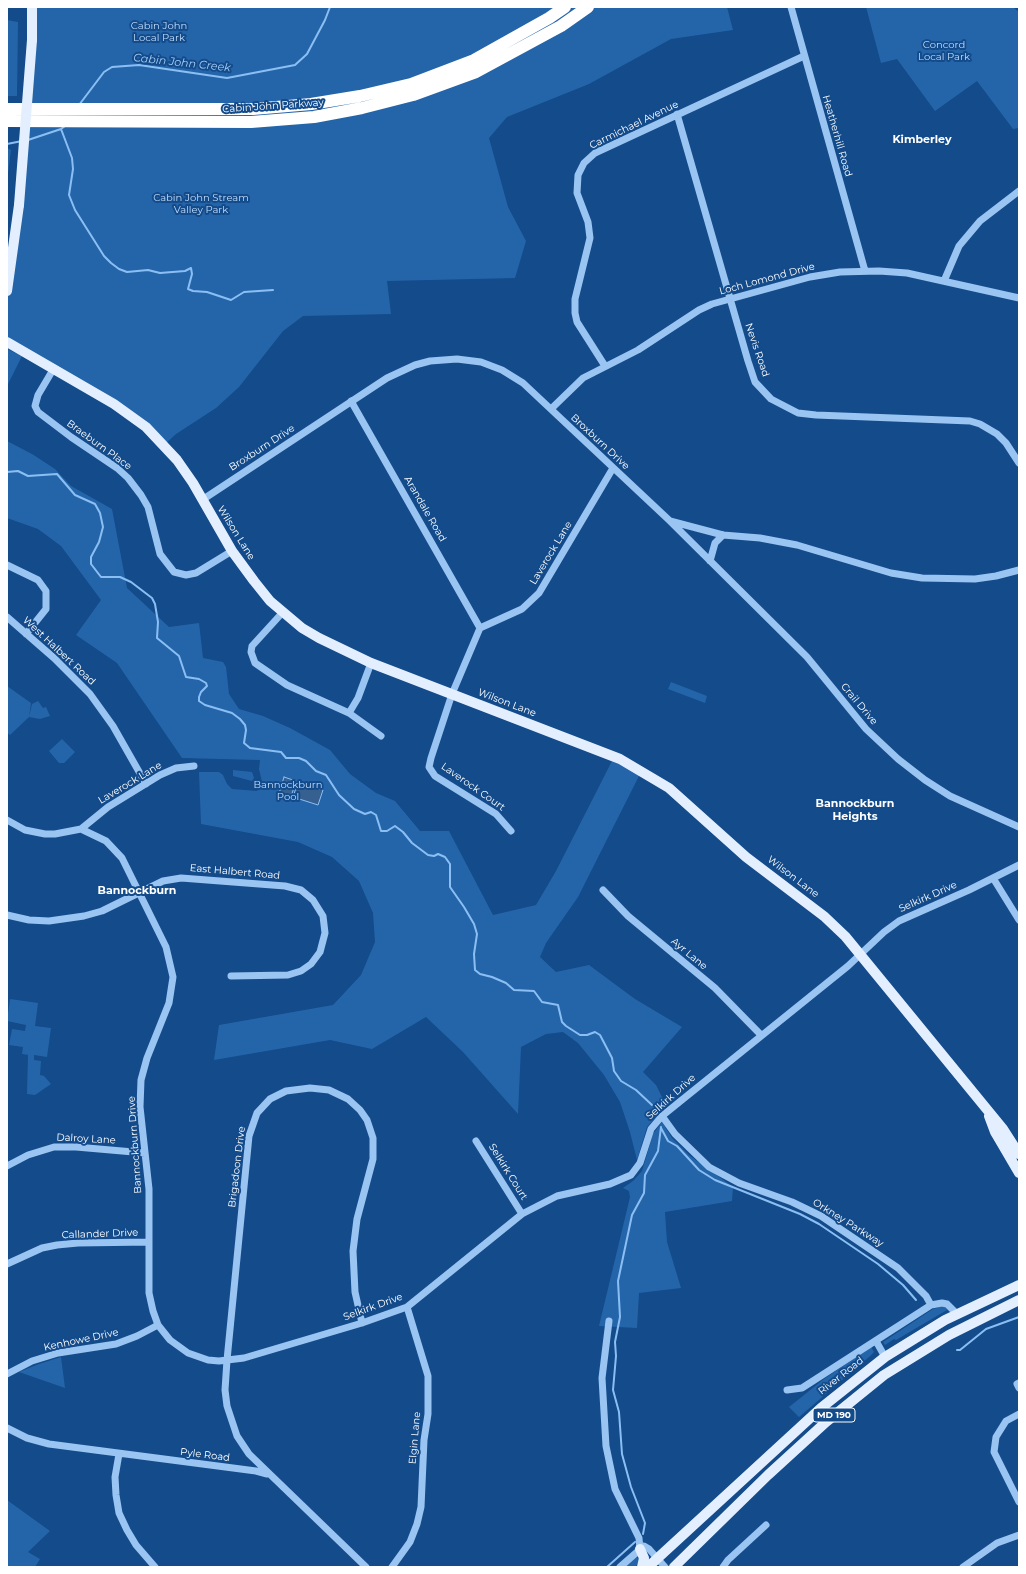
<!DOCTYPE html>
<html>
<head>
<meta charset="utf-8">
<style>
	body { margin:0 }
	#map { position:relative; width:1026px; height:1574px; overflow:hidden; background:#134b8b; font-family:Montserrat,sans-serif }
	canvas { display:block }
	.frame { position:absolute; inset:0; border:8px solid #fff; pointer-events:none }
</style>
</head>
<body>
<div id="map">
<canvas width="1026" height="1574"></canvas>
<div class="frame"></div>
</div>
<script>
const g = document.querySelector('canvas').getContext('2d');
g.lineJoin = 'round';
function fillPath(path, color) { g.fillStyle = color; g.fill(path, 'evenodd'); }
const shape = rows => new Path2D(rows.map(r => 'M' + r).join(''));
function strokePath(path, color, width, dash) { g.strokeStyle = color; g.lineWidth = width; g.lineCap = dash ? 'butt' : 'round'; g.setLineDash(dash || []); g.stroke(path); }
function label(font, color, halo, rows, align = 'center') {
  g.font = font + ' Montserrat,sans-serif'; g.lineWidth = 4; g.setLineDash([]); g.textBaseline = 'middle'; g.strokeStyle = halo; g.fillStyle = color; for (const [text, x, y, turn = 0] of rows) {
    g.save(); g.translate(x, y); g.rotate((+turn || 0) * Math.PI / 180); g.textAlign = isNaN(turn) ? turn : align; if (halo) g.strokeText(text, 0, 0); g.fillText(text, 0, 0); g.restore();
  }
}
const green = shape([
	[32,7,727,7,733,30,671,39,589,84,507,117,489,138,508,207,526,241,515,278,387,281,391,314,303,316,283,331,239,387,216,408,176,434,163,446,146,427,7,342,7,291],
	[866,7,1013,7,1019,12,1019,128,1013,129,977,81,935,111,897,59,881,63],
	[7,20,18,22,17,96,7,96],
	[7,148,11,150,7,181],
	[7,349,22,356,7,386],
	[7,441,32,454,55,469,71,486,112,509,127,588,169,627,199,623,203,658,223,662,226,667,229,694,239,709,263,716,290,728,330,750,350,774,376,793,395,801,420,831,449,831,493,915,536,905,556,871,612,761,640,774,578,897,546,943,540,957,556,972,589,965,635,999,682,1027,643,1072,656,1085,666,1105,647,1127,637,1160,630,1132,620,1102,604,1075,578,1043,563,1032,546,1034,521,1047,518,1114,463,1052,426,1017,372,1049,330,1040,214,1060,219,1025,333,1005,361,975,375,942,373,913,359,881,332,857,298,842,201,824,199,772,219,772,223,775,227,784,232,789,257,791,262,782,259,769,260,760,182,758,117,663,76,635,101,600,61,546,38,529,7,518],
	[671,682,707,696,705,703,668,689],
	[7,686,31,703,29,717,10,735,7,733],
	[38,701,43,708,46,707,50,716,40,719,29,717,32,704],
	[62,739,75,752,64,763,59,763,49,751],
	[233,770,252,772,254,778,252,781,233,776],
	[10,999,38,1003,35,1026,51,1028,47,1057,34,1055,34,1060,41,1061,40,1075,44,1076,51,1084,35,1095,27,1094,28,1055,29,1055,22,1054,23,1047,9,1045,12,1029,25,1031,26,1025,7,1021],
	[662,1122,672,1138,689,1155,733,1187,732,1201,665,1212,667,1242,681,1288,639,1293,637,1328,599,1326,630,1197,629,1191,623,1188,633,1181,642,1171,653,1134],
	[943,1306,946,1307,947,1310,896,1340,894,1339,885,1345,883,1342,933,1309],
	[871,1347,874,1352,869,1357,799,1417,789,1407,824,1379],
	[61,1357,65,1388,19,1372,39,1364],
	[7,1500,50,1531,28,1552,40,1559,35,1567,7,1567],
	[636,1558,640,1558,640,1562,635,1567,625,1567]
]);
const water = shape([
	[284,777,296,781,290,800,278,797,284,777],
	[298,782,323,790,318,805,293,797,298,782]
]);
const stream = shape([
	[79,105,104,72,112,67,139,65,227,78,295,65,307,54,325,20,330,7],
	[61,129,72,158,73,169,69,195,75,210,104,256,111,263,119,269,127,272,148,270,160,273,185,271,191,268,192,274,188,289,193,291,207,292,231,300,244,292,273,290],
	[28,140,61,129,65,126],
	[7,144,22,141],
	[7,472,18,471,28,476,57,474,75,495,95,504,100,513,103,527,99,542,91,557,91,564,101,577,120,577,131,582,152,598,155,604,158,622,157,638,179,656,186,677,199,679,206,683,207,686,201,692,199,697,199,701,205,705,232,713,240,719,245,725,246,730,244,743,250,748,281,752,286,758,299,758,306,761,316,771,326,775,339,795,354,809,365,814,371,812,376,815,381,831,387,831,395,826,403,832,412,843,428,855,434,856,438,854,445,857,450,864,450,887,464,907,474,924,477,934,474,954,475,970,480,974,492,977,506,983,514,990,534,991,542,1002,558,1005,562,1022,566,1026,580,1035,587,1035,595,1032,600,1035,612,1058,614,1071,621,1081,636,1090,652,1105],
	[661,1128,668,1141,677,1146,699,1170,715,1180,800,1214,819,1224,878,1264,903,1285,916,1300],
	[957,1350,960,1350,986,1329,1019,1317],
	[643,1534,645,1523,631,1487,622,1454,619,1412,613,1390,616,1356,615,1342,620,1317,618,1281,632,1215,644,1193,645,1175,658,1151,661,1127],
	[607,1567,635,1542]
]);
const minor = shape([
	[791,7,865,271],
	[677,114,748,361,755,382,771,399,798,413,816,415,970,421,980,424,997,434,1006,443,1019,463],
	[944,281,959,246,980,221,1019,191],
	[605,366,577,322,575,313,575,299,590,238,588,222,577,193,578,175,584,163,595,153,804,56],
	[54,368,38,395,35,406,38,412,71,437,117,468,128,478,141,495,148,507,160,554,174,572,186,575,196,573,232,551],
	[351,401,480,628],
	[551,409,583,378,638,350,699,310,712,304,810,277,840,272,879,271,907,273,1019,298],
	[202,500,387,378,415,365,430,361,457,359,481,362,502,370,523,383,670,521,723,535,760,538,797,545,891,573,922,578,975,579,996,576,1019,570],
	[670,521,807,657,866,729,898,759,925,780,950,796,1019,827],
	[710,561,715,543,723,535],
	[7,565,38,580,46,591,46,609,26,634],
	[283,612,252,646,251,652,255,663,287,685,349,713,381,736],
	[7,617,54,658,90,694,113,726,146,784],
	[349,713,358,698,371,663],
	[7,820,25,830,45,834,55,834,81,829,106,841,122,858,166,947,173,977,169,1003,147,1058,141,1080,140,1107,149,1189,149,1293,153,1311,158,1325,170,1340,188,1353,208,1360,219,1361,244,1358,362,1323,407,1307,522,1214,557,1196,610,1184,631,1175,640,1163,651,1129,662,1116,848,966,884,932,899,921,969,890,1019,865],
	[81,829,108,807,160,775,176,768,194,766],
	[511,831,496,814,435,776,429,767,431,758,452,694,480,628,522,609,539,593,613,468],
	[993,878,1019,920],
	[603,890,628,916,715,988,761,1035],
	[7,915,29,920,49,921,84,916,102,911,163,881,181,878,285,886,301,890,313,900,323,916,325,933,320,952,311,964,301,971,288,975,231,976],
	[662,1116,675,1134,709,1167,739,1183,792,1202,821,1216,898,1268,926,1296,931,1305],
	[476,1141,522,1214],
	[7,1166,28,1155,54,1147,76,1147,145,1153],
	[7,1264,42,1248,57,1245,78,1243,149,1242],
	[609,1321,602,1378,606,1446,615,1489,639,1538,640,1549],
	[362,1323,355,1292,353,1251,357,1219,373,1159,373,1138,367,1120,360,1110,348,1099,329,1090,310,1088,286,1091,270,1099,257,1113,249,1136,227,1360,225,1390,227,1406,237,1436,249,1454,366,1567],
	[876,1341,885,1357],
	[7,1374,32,1361,58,1353,116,1344,137,1336,158,1325],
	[1019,1383,1017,1384,1019,1388],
	[787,1390,802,1388,931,1305,942,1303,947,1304,957,1314],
	[1019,1414,1006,1421,996,1437,994,1452,1019,1502],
	[7,1428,27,1438,49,1444,256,1471,267,1474],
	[119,1454,115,1477,116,1495,119,1513,127,1530,136,1545,155,1567],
	[392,1567,410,1542,417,1524,421,1507,424,1440,428,1414,428,1376,407,1307],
	[620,1567,644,1546,649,1549,665,1567],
	[723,1567,728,1560,766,1525],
	[963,1567,997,1543,1019,1535]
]);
const major = shape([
	[32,40,32,7],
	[7,291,19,205],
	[7,342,114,404,146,427,177,460,193,483,232,551,254,581,270,601,302,628,319,638,371,663,620,759,669,788,746,857,825,917,845,936,1003,1129,1019,1154],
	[989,1116,995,1132,1019,1173],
	[640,1549,644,1558,642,1567],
	[648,1567,821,1408,885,1357,945,1320,1019,1285],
	[674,1567,768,1475,826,1422,884,1375,949,1335,1019,1300]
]);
const highway = shape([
	[7,109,253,109,311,104,360,96,411,84,474,60,549,18,565,7],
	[7,121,251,122,314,117,362,108,413,95,476,72,561,26,588,7]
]);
const majorBridge = shape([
	[19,205,32,40]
]);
const shields = [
	[834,1415,42]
];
const shieldNames = [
	["MD 190",834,1415]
];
const parkNames = [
	["Cabin John",159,26],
	["Local Park",159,38],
	["Concord",944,45],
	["Local Park",944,57],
	["Cabin John Stream",201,198],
	["Valley Park",201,210],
	["Bannockburn",288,785],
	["Pool",288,797]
];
const streetNames = [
	["Cabin John Parkway",273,106,-4],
	["Carmichael Avenue",634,125,-26],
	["Heatherhill Road",837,136,74],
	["Loch Lomond Drive",767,279,-15],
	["Nevis Road",757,350,71],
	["Broxburn Drive",600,442,43],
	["Braeburn Place",99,445,36],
	["Broxburn Drive",262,448,-33],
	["Arandale Road",425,509,60],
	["Wilson Lane",236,533,58],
	["Laverock Lane",551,553,-59],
	["West Halbert Road",59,651,43],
	["Wilson Lane",507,703,21],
	["Crail Drive",859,704,50],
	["Laverock Lane",130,783,-31],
	["Laverock Court",473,787,35],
	["East Halbert Road",235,872,5],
	["Wilson Lane",793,877,37],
	["Selkirk Drive",928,897,-24],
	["Ayr Lane",689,954,40],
	["Selkirk Drive",671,1097,-42],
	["Dalroy Lane",86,1139,3],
	["Bannockburn Drive",135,1145,-94],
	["Brigadoon Drive",237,1167,-83],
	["Selkirk Court",508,1172,58],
	["Orkney Parkway",848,1223,32],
	["Callander Drive",100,1234,-2],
	["Selkirk Drive",373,1307,-20],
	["Kenhowe Drive",81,1340,-12],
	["River Road",841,1376,-38],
	["Elgin Lane",415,1438,-85],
	["Pyle Road",205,1455,7]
];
const waterNames = [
	["Cabin John Creek",182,63,6]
];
const neighbourhoodNames = [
	["Kimberley",922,140],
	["Bannockburn",855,804],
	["Heights",855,817],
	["Bannockburn",137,891]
];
fillPath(green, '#2465aa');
fillPath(water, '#366090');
strokePath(water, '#8bbff4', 1);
strokePath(stream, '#8bbff4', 2);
strokePath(minor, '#9ac4f1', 7);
strokePath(major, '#e3efff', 10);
strokePath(highway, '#fff', 12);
strokePath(majorBridge, '#e3efff', 10);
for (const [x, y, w] of shields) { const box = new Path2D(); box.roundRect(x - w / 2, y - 7, w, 14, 3); g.fillStyle = '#134b8b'; g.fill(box); strokePath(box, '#fff', 1); }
label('bold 9px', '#fff', null, shieldNames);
label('10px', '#c0ddfc', '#134b8b', parkNames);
label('10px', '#fff', '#134b8b', streetNames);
label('italic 11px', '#a5cef8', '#134b8b', waterNames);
label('bold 11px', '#fff', '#134b8b', neighbourhoodNames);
</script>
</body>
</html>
